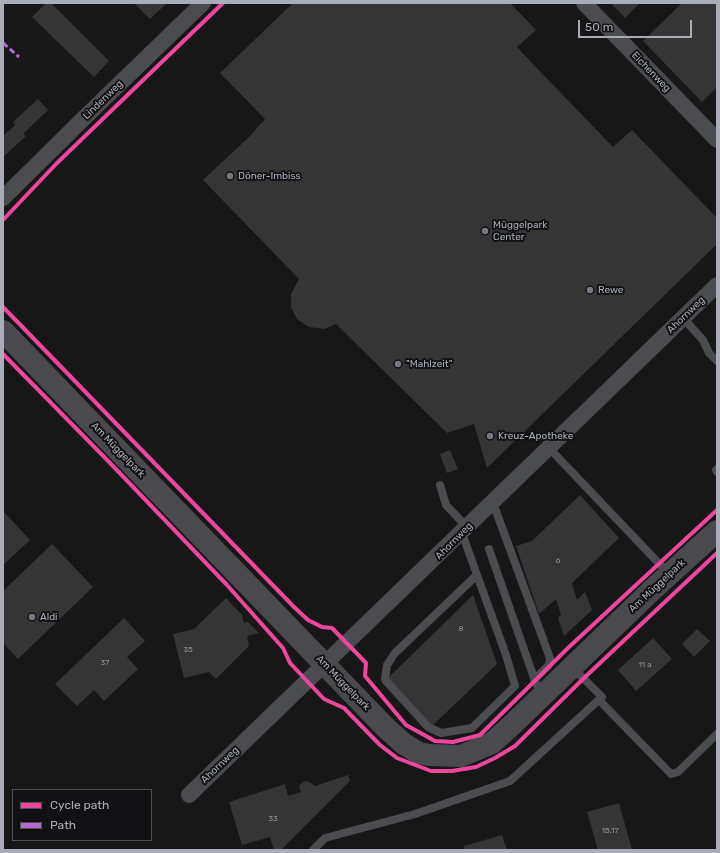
<!DOCTYPE html>
<html>
<head>
<meta charset="utf-8">
<style>
	body { margin:0 }
	#map { position:relative; width:720px; height:853px; overflow:hidden; background:#171717; font-family:Rubik,sans-serif }
	canvas { display:block }
	.frame { position:absolute; inset:0; border:4px solid #a8adb8; pointer-events:none }
	.legend { position:absolute; left:12px; top:789px; width:140px; height:52px; box-sizing:border-box; background:#111113; border:1px solid #4d4f55; margin:0; padding:5px 7px; list-style:none; font-size:12px; color:#a8adb8 }
	.legend li { display:flex; align-items:center; gap:8px; height:20px }
	.legend b { width:20px; border:1px solid #4d4f55 }
	.scale { position:absolute; left:578px; top:20px; width:114px; height:18px; box-sizing:border-box; border:2px solid #a8adb8; border-top:0; padding-left:5px; font-size:12px; line-height:14px; white-space:nowrap; color:#a8adb8; -webkit-text-stroke:3px #111113; paint-order:stroke }
</style>
</head>
<body>
<div id="map">
<canvas width="720" height="853"></canvas>
<div class="frame"></div>
<ul class="legend">
<li><b style="height:5px;background:#ed469a"></b>Cycle path</li>
<li><b style="height:5px;background:#b06ccc"></b>Path</li>
</ul>
<div class="scale">50 m</div>
</div>
<script>
const g = document.querySelector('canvas').getContext('2d');
g.lineJoin = 'round';
function fillPath(path, color) { g.fillStyle = color; g.fill(path, 'evenodd'); }
const shape = rows => new Path2D(rows.map(r => 'M' + r).join(''));
function strokePath(path, color, width, dash) { g.strokeStyle = color; g.lineWidth = width; g.lineCap = dash ? 'butt' : 'round'; g.setLineDash(dash || []); g.stroke(path); }
function label(font, color, halo, rows, align = 'center') {
  g.font = font + ' Rubik,sans-serif'; g.lineWidth = 4; g.setLineDash([]); g.textBaseline = 'middle'; g.strokeStyle = halo; g.fillStyle = color; for (const [text, x, y, turn = 0] of rows) {
    g.save(); g.translate(x, y); g.rotate((+turn || 0) * Math.PI / 180); g.textAlign = isNaN(turn) ? turn : align; if (halo) g.strokeText(text, 0, 0); g.fillText(text, 0, 0); g.restore();
  }
}
const building = shape([
	[46,3,51,3,109,61,94,77,32,17],
	[134,3,167,3,150,19],
	[293,3,510,3,536,30,517,47,531,62,613,147,632,130,717,218,717,244,487,468,474,424,447,433,336,324,324,329,309,327,297,319,291,307,291,294,299,279,203,180,250,136,265,119,220,73],
	[611,3,640,3,625,18],
	[682,3,717,3,717,87,702,102,643,41],
	[38,99,48,110,23,134,26,136,3,157,3,136,15,125,13,122],
	[450,450,458,469,447,473,440,454],
	[580,495,619,538,572,583,577,600,585,592,592,610,564,636,558,618,561,615,556,599,539,614,516,546,532,541],
	[3,511,30,540,3,565],
	[52,544,93,587,18,659,3,643,3,591],
	[473,595,497,664,432,726,386,680],
	[226,598,242,615,244,623,248,622,259,633,247,636,249,646,216,679,209,672,184,678,173,634,194,629],
	[124,618,145,641,127,657,138,669,104,701,94,690,77,706,55,684],
	[697,629,710,641,694,657,682,644],
	[653,638,672,659,636,691,618,670],
	[348,775,350,781,281,850,274,850,270,837,242,845,229,802,285,784,288,796,301,792,299,786,304,781,310,782,315,786],
	[619,803,632,850,598,850,587,812],
	[502,835,507,850,465,850,464,846]
]);
const lane = shape([
	[683,318,703,340,709,353,717,361],
	[549,448,669,574],
	[717,469,716,470,717,472],
	[440,485,446,505,467,527],
	[493,503,550,658,549,665,535,679],
	[462,533,477,575,506,655,515,686,472,728,441,733,428,727,386,681,385,679,387,665,395,653,477,575],
	[489,549,535,681,539,689,544,694],
	[599,700,671,774,678,772,717,734],
	[313,850,325,838,415,814,510,781,602,697,573,668]
]);
const street = shape([
	[584,3,717,140],
	[3,198,82,120,203,3],
	[189,795,717,285]
]);
const secondary = shape([
	[3,331,386,728,404,744,419,753,429,755,461,756,492,743,513,724,651,591,717,531]
]);
const quiet = shape([
	[3,43,19,57]
]);
const cycleway = shape([
	[3,220,56,164,223,3],
	[3,307,294,607,308,620,322,627,332,628,366,663,365,676,406,725,435,741,453,742,480,735,569,647,717,510],
	[3,354,113,466,227,585,283,648,290,663,324,699,344,708,380,745,397,758,431,771,452,771,476,767,495,758,515,746,584,678,717,553]
]);
const markers = [
	[230,176,4,"#757880"],
	[485,231,4,"#757880"],
	[590,290,4,"#757880"],
	[398,364,4,"#757880"],
	[490,436,4,"#757880"],
	[32,617,4,"#757880"]
];
const numberNames = [
	["6",558,561],
	["8",461,629],
	["35",188,650],
	["37",105,663],
	["11 a",645,665],
	["33",273,819],
	["15,17",610,831]
];
const streetNames = [
	["Eichenweg",651,72,46],
	["Lindenweg",103,100,-44],
	["Ahornweg",686,315,-44],
	["Am Müggelpark",118,450,46],
	["Ahornweg",454,541,-45],
	["Am Müggelpark",657,586,-43],
	["Am Müggelpark",343,683,46],
	["Ahornweg",220,765,-44]
];
const poiNames = [
	["Döner-Imbiss",238,176],
	["Müggelpark",493,225],
	["Center",493,237],
	["Rewe",598,290],
	["\"Mahlzeit\"",406,364],
	["Kreuz-Apotheke",498,436],
	["Aldi",40,617]
];
fillPath(building, '#353536');
strokePath(lane, '#4b4c50', 8);
strokePath(street, '#4b4c50', 16);
strokePath(secondary, '#4a4a4e', 22);
strokePath(quiet, '#b06ccc', 3, [6, 3]);
strokePath(cycleway, '#ed469a', 4);
for (const [x, y, r, color] of markers) { const dot = new Path2D(); dot.arc(x, y, r, 0, 2 * Math.PI); g.fillStyle = color; g.fill(dot); strokePath(dot, '#111113', 1.5); }
label('8px', '#8b8f98', null, numberNames);
label('10px', '#a8adb8', '#111113', streetNames);
label('10px', '#a8adb8', '#111113', poiNames, 'left');
</script>
</body>
</html>
